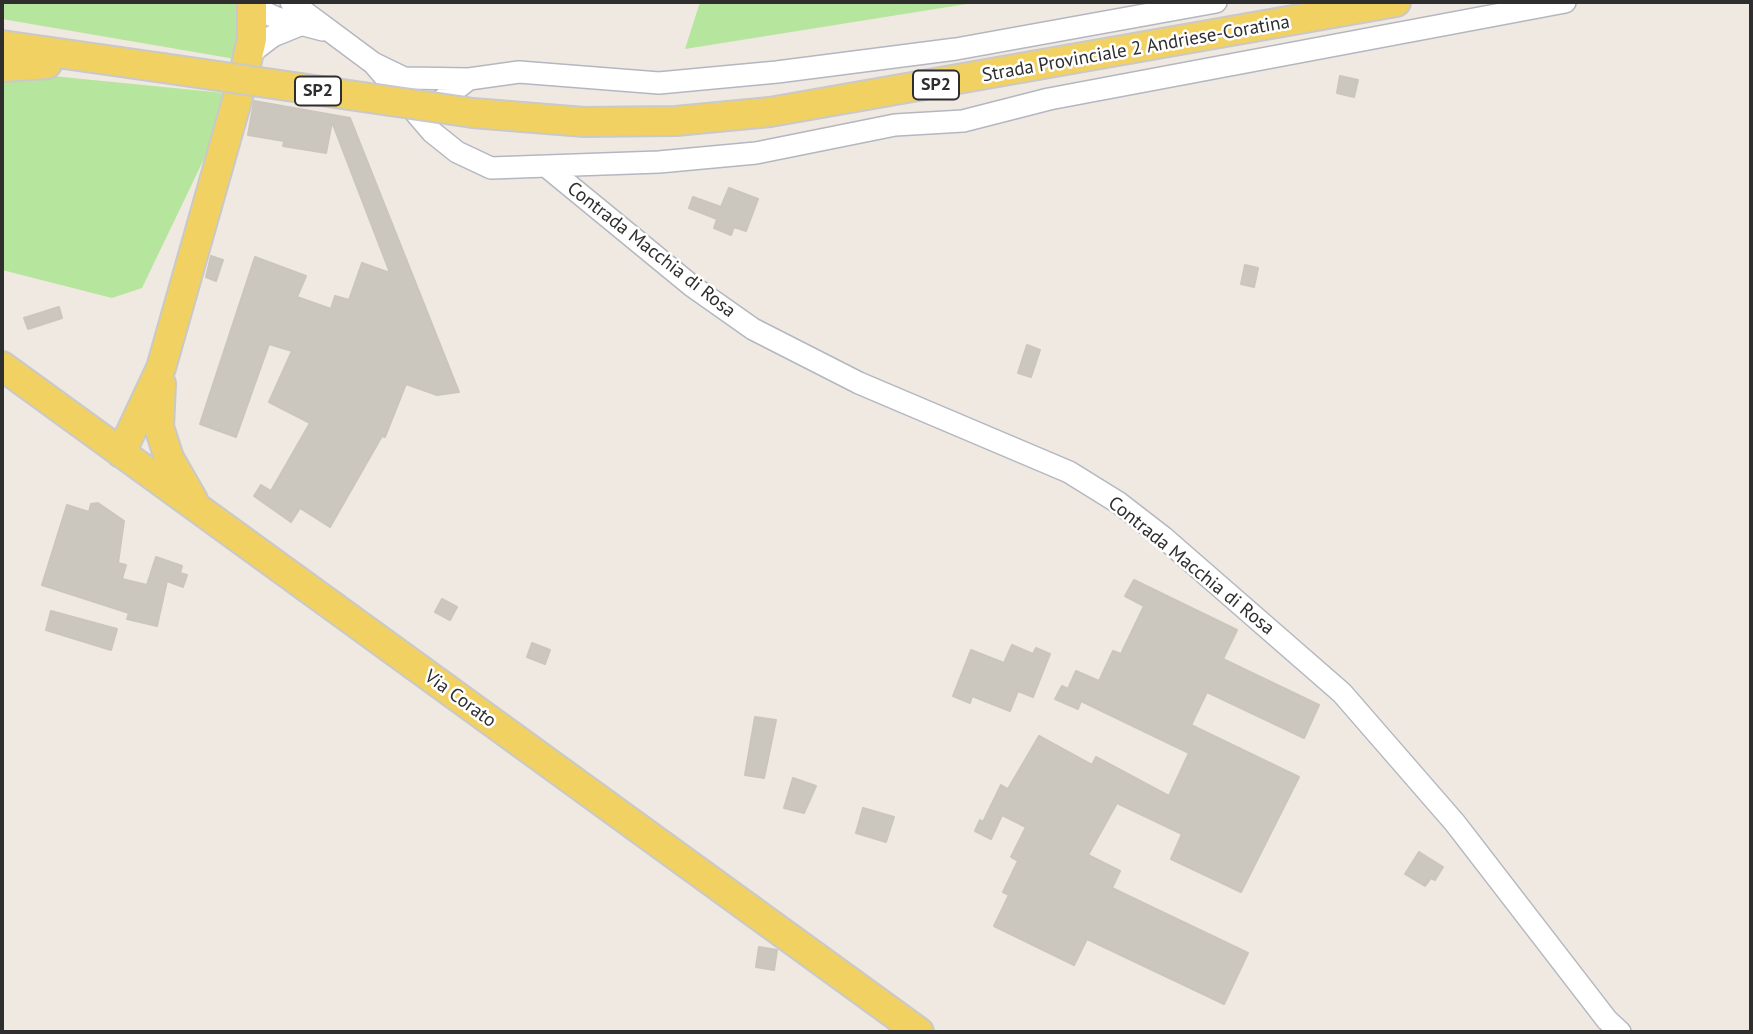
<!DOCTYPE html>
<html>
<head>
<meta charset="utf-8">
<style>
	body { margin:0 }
	#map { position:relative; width:1753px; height:1034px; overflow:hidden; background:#efe9e1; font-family:"PT Sans",sans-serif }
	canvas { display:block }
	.frame { position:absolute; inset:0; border:4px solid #2e2e2e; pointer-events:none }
</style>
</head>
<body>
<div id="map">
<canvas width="1753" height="1034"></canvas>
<div class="frame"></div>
</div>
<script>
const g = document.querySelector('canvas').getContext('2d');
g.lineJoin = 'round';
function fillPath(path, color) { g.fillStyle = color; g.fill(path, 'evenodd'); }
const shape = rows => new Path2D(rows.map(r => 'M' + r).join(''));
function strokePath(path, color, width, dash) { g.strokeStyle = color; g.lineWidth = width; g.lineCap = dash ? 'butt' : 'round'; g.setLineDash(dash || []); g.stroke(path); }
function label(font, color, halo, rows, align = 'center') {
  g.font = font + ' "PT Sans",sans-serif'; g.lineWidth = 5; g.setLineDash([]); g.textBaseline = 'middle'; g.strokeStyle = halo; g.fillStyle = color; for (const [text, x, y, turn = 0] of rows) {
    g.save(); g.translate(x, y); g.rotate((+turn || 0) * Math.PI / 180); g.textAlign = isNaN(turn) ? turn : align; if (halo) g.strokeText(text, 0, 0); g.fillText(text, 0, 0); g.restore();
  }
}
const green = shape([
	[2,2,240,2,244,18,235,59,2,19],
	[700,2,979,2,685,49],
	[2,71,224,93,215,136,142,288,112,298,2,270]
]);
const building = shape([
	[1340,76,1358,80,1354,97,1337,93,1340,76],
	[254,101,350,118,459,392,437,395,406,384,385,437,382,436,330,527,300,508,291,522,254,496,261,485,271,491,310,423,269,402,292,351,269,344,236,437,200,424,255,257,306,276,297,297,331,309,335,296,349,300,362,263,390,273,332,122,326,153,283,146,284,141,248,135,254,101],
	[729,188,758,199,746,231,734,227,731,235,714,228,717,219,689,208,693,197,721,207,729,188],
	[211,256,223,260,216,281,206,277,211,256],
	[1245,265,1258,268,1254,287,1241,284,1245,265],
	[59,307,62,318,28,329,24,318,59,307],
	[1027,345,1040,350,1031,377,1018,373,1027,345],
	[98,503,124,521,118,563,126,565,122,579,147,585,156,557,182,566,180,573,187,575,183,587,167,581,157,626,127,619,129,613,42,585,67,505,89,512,91,504,98,503],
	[1134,580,1237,630,1223,659,1319,705,1304,738,1207,692,1191,725,1299,777,1241,892,1171,859,1182,834,1117,803,1088,855,1120,871,1112,888,1248,953,1224,1004,1087,939,1074,965,994,926,1009,895,1003,892,1018,861,1011,857,1026,827,1002,815,991,839,975,831,980,820,983,822,1001,785,1008,789,1039,736,1092,765,1096,757,1169,796,1189,753,1081,701,1078,709,1055,699,1062,686,1068,689,1076,671,1099,681,1113,651,1121,654,1144,606,1125,596,1134,580],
	[442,599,457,607,450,620,435,612,442,599],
	[51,611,117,629,111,650,46,630,51,611],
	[532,643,550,650,545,664,527,657,532,643],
	[1012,645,1033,654,1036,648,1050,654,1033,697,1018,691,1010,711,972,696,970,703,953,696,971,650,1004,663,1012,645],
	[755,717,776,720,764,778,745,775,755,717],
	[793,778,816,786,804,813,784,808,793,778],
	[863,808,894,817,886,842,856,833,863,808],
	[1419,852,1443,867,1435,880,1431,878,1425,886,1405,874,1419,852],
	[759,947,777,950,774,970,756,967,759,947]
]);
const minor = shape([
	[291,2,373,63,404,78,469,79],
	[253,7,277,18,323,30],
	[248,55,273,36,300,25],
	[373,63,432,132,457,152,491,168,659,162,756,153,895,125,963,121,1049,99,1565,2],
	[432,116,433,107,469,79,519,72,659,83,777,72,956,49,1216,2],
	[547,167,692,286,753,329,859,383,1069,472,1119,503,1163,537,1342,693,1455,823,1607,1020,1620,1032]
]);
const major = shape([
	[2,45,163,68],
	[2,67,47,64],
	[473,113,584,122,676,121,770,112,1396,2],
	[2,366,919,1032],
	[161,384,159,427,169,458,193,500],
	[121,453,161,368,240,90,252,39,252,2]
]);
const majorBridge = shape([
	[163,68,473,113]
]);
const shields = [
	[936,85,46],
	[318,91,46]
];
const shieldNames = [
	["SP2",936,85],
	["SP2",318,91]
];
const streetNames = [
	["Strada Provinciale 2 Andriese-Coratina",1136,49,-10],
	["Contrada Macchia di Rosa",651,250,38],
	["Contrada Macchia di Rosa",1191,566,39],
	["Via Corato",460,699,36]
];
fillPath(green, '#b6e59e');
fillPath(building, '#cbc7bf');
strokePath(building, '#cbc5ba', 2);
strokePath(minor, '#b4b7c1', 24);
strokePath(major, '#c9c9c9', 32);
strokePath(minor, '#fff', 21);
strokePath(major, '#f2d163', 28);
strokePath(majorBridge, '#c9c9c9', 32, []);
strokePath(majorBridge, '#f2d163', 28);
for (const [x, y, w] of shields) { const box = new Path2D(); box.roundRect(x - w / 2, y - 14.5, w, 29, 5); g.fillStyle = '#fff'; g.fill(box); strokePath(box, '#2e2e2e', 2); }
label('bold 18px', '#2e2e2e', null, shieldNames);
label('19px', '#2e2e2e', '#fff', streetNames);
</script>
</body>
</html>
